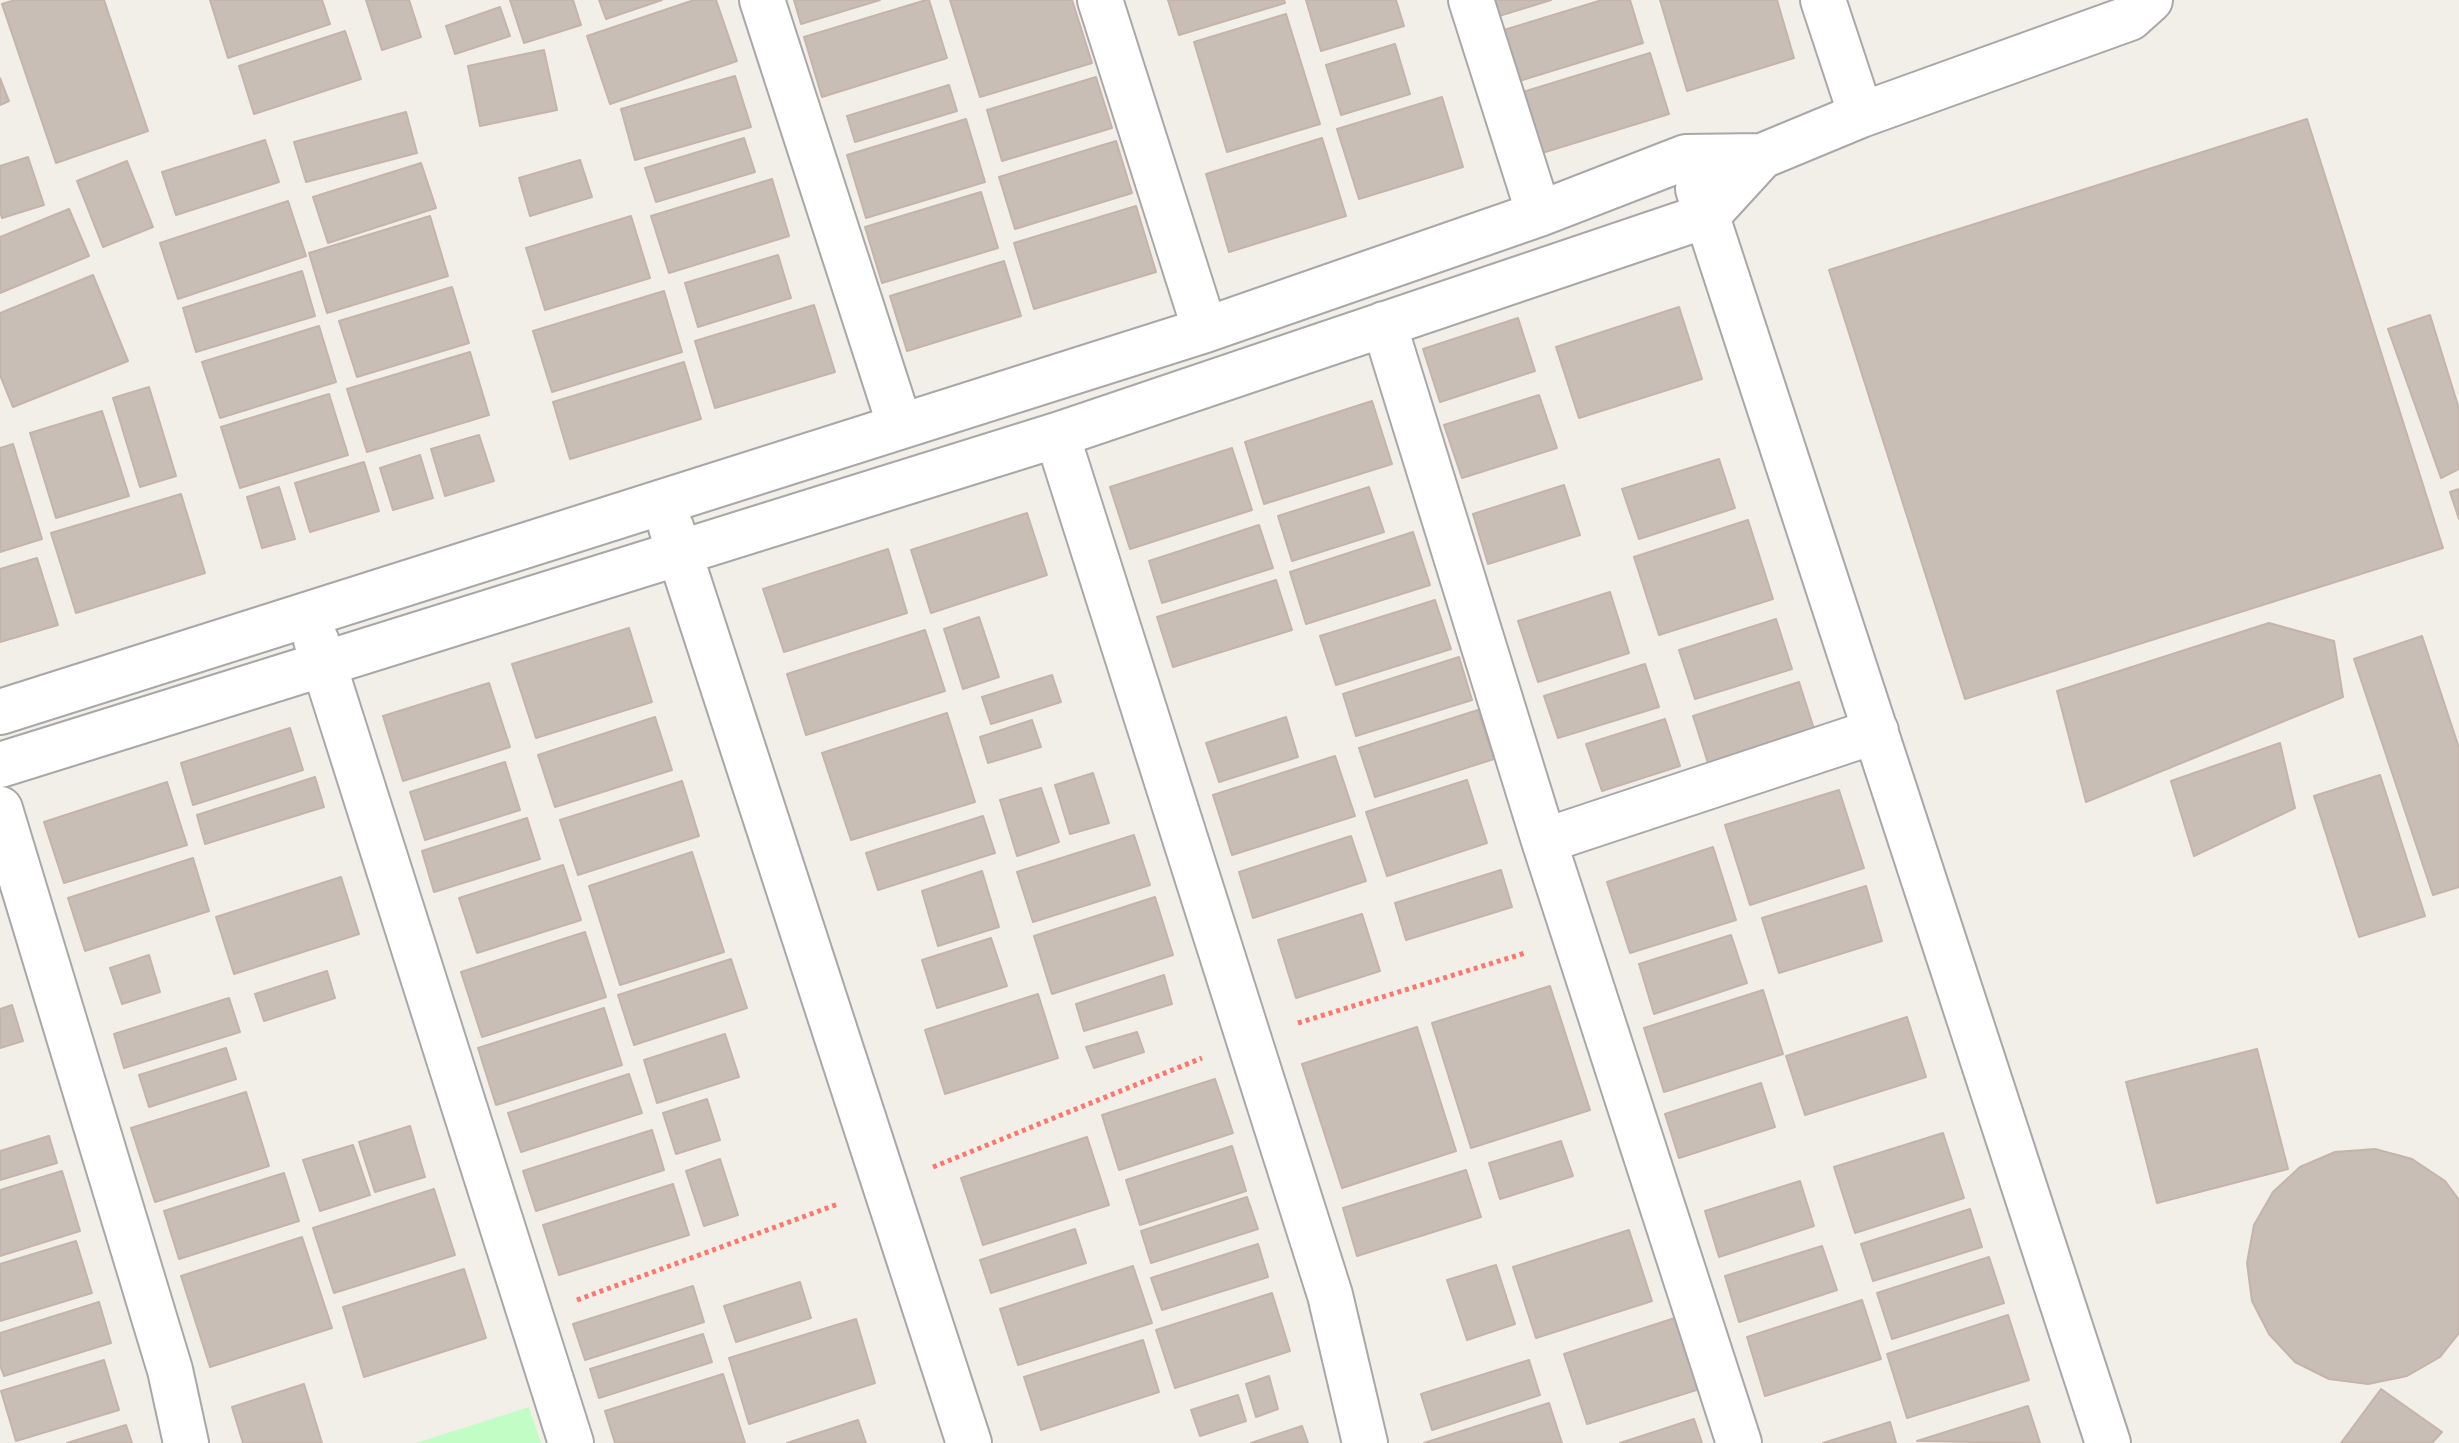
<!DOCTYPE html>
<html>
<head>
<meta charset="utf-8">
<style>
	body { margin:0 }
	canvas { display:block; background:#f2eee8 }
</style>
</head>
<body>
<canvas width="2459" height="1443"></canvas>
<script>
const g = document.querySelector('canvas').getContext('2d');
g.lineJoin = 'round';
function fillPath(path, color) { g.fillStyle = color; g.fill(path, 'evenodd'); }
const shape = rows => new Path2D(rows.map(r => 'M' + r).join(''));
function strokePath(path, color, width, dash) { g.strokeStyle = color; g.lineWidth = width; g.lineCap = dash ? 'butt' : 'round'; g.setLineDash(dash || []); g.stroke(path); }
const park = shape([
	[529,1407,541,1443,416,1443]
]);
const building = shape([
	[15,0,104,0,148,131,56,163,2,4,15,0],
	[210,0,322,0,330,24,228,58,210,0],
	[366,0,409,0,421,37,382,50,366,0],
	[510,0,573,0,581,25,524,43,510,0],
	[599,0,662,0,606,19,599,0],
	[694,0,716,0,737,61,610,104,587,36,694,0],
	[794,0,880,0,801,24,794,0],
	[926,0,929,0,947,58,822,97,804,37,926,0],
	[950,0,1072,0,1092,63,980,97,950,0],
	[1168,0,1284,0,1285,3,1179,35,1168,0],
	[1306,0,1396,0,1404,26,1321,51,1306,0],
	[1494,0,1551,0,1499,16,1494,0],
	[1602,0,1630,0,1643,43,1519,81,1504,30,1602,0],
	[1660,0,1777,0,1794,58,1687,91,1660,0],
	[500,7,510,36,455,54,446,26,500,7],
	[1286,14,1320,124,1227,152,1194,42,1286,14],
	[345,31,361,79,254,114,239,66,345,31],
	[1395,44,1410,94,1341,115,1326,65,1395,44],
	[544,50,557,110,480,126,468,66,544,50],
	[1650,53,1669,114,1542,153,1523,92,1650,53],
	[735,76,751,127,635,160,621,109,735,76],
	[1096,77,1112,128,1002,161,987,110,1096,77],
	[0,78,9,101,0,105,0,78],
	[949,85,957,111,855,142,847,116,949,85],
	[1442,97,1463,167,1359,199,1337,129,1442,97],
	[406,112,417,153,306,182,294,142,406,112],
	[966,119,985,182,866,218,847,155,966,119],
	[2307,119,2443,548,1965,699,1829,270,2307,119],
	[744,138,755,172,656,202,645,168,744,138],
	[1322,138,1346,216,1229,252,1206,174,1322,138],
	[265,140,279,182,176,215,162,172,265,140],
	[1116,141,1132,193,1015,229,999,177,1116,141],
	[28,157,44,205,2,218,0,212,0,166,28,157],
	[580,160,592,197,530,216,519,178,580,160],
	[127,161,153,227,103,247,77,181,127,161],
	[421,163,436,208,328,243,313,197,421,163],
	[772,179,789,236,669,273,651,216,772,179],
	[981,192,998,248,882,283,865,227,981,192],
	[288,201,306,256,178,299,160,243,288,201],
	[1136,206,1156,272,1034,309,1014,243,1136,206],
	[69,209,89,256,0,293,0,237,69,209],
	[430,216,448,276,327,313,309,253,430,216],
	[631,216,650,278,545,310,526,248,631,216],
	[778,255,791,298,698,327,685,283,778,255],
	[1004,261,1021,316,907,351,890,296,1004,261],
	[302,271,315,316,196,352,183,308,302,271],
	[93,275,128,361,13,407,0,375,0,313,93,275],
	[452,287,469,343,357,377,339,321,452,287],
	[664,291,682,352,552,392,533,331,664,291],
	[814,305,835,372,715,408,695,341,814,305],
	[1679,307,1702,379,1579,418,1556,347,1679,307],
	[2430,315,2459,409,2459,469,2441,478,2388,329,2430,315],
	[1518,318,1535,371,1440,402,1423,349,1518,318],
	[319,326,336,382,220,418,202,362,319,326],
	[470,352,489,415,367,452,347,389,470,352],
	[684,362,701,419,570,459,553,402,684,362],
	[149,387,176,476,140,487,113,398,149,387],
	[329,394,348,455,240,488,221,427,329,394],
	[1539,395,1557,448,1462,478,1444,425,1539,395],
	[1372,401,1392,464,1264,504,1245,442,1372,401],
	[102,411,129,496,56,518,30,433,102,411],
	[479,435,494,481,445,496,431,449,479,435],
	[13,444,42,539,0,552,0,448,13,444],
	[1232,448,1252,510,1130,549,1110,487,1232,448],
	[420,455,433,498,393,510,380,468,420,455],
	[1719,459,1735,508,1639,539,1622,489,1719,459],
	[364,462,379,511,310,532,295,483,364,462],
	[1564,485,1580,535,1488,564,1473,514,1564,485],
	[279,487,295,539,262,548,247,497,279,487],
	[1369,487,1384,532,1292,561,1278,516,1369,487],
	[2459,489,2459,519,2450,492,2459,489],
	[181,494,205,573,76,613,51,533,181,494],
	[1027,513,1047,575,931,613,911,550,1027,513],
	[1748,520,1773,599,1659,635,1634,557,1748,520],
	[1259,525,1273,568,1162,603,1149,561,1259,525],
	[1413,532,1430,585,1306,624,1290,572,1413,532],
	[888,549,907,613,784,652,763,589,888,549],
	[37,558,58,625,0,642,0,569,37,558],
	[1276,580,1292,630,1173,667,1157,617,1276,580],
	[1610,592,1629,653,1538,682,1518,621,1610,592],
	[1435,600,1451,649,1336,685,1320,636,1435,600],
	[979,617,999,677,963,689,944,629,979,617],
	[1776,619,1792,669,1695,699,1679,650,1776,619],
	[2269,623,2334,641,2343,697,2086,802,2057,691,2269,623],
	[629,628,652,702,536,738,512,664,629,628],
	[925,630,945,691,806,735,787,674,925,630],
	[2422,636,2459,748,2459,887,2433,895,2354,659,2422,636],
	[1459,657,1472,700,1356,736,1343,694,1459,657],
	[1645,664,1659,707,1558,738,1544,696,1645,664],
	[1052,675,1061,702,991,724,982,697,1052,675],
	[1799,682,1814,729,1708,763,1693,716,1799,682],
	[489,683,510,747,403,781,383,716,489,683],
	[1478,710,1494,759,1375,797,1359,748,1478,710],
	[947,713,975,802,851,840,822,753,947,713],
	[655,717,672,770,555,807,538,755,655,717],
	[1286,717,1298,757,1219,782,1206,743,1286,717],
	[1665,719,1680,766,1602,791,1586,744,1665,719],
	[1032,720,1041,747,988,763,980,737,1032,720],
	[290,728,303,770,193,805,181,763,290,728],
	[2280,743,2295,808,2194,856,2171,781,2280,743],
	[1335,756,1355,816,1232,855,1213,795,1335,756],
	[505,762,520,810,425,840,410,792,505,762],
	[1093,773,1109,823,1070,834,1055,785,1093,773],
	[2380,775,2425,916,2359,937,2314,796,2380,775],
	[315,777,324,807,205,844,197,815,315,777],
	[1467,780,1487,843,1387,876,1366,812,1467,780],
	[682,781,699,836,578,875,560,820,682,781],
	[167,782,187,845,64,883,44,822,167,782],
	[1041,788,1059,842,1017,856,1000,800,1041,788],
	[1839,790,1864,868,1750,905,1725,825,1839,790],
	[983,816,995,853,878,890,866,853,983,816],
	[527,818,540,859,434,892,422,851,527,818],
	[1134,835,1150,885,1033,922,1017,872,1134,835],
	[1351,836,1366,881,1253,918,1239,872,1351,836],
	[1713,847,1736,920,1630,953,1607,882,1713,847],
	[692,852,724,952,620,985,589,886,692,852],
	[193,858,209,911,85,951,68,898,193,858],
	[563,865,581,920,477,953,459,898,563,865],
	[1501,870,1512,907,1406,940,1395,903,1501,870],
	[982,871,999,927,938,946,922,891,982,871],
	[341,877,359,934,234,974,216,917,341,877],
	[1866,886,1882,941,1779,973,1762,918,1866,886],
	[1155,897,1173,955,1052,994,1034,936,1155,897],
	[1362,914,1380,971,1296,998,1278,940,1362,914],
	[585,932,606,997,482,1037,461,972,585,932],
	[1731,935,1747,983,1654,1014,1639,964,1731,935],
	[991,938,1007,986,937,1008,922,960,991,938],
	[149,955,160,992,122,1004,110,968,149,955],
	[731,959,747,1008,634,1045,618,995,731,959],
	[327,971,335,998,264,1021,255,994,327,971],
	[1164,975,1172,1004,1084,1031,1076,1004,1164,975],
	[1550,986,1590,1110,1471,1148,1432,1023,1550,986],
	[1763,990,1783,1054,1664,1092,1644,1028,1763,990],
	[1038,994,1058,1058,945,1094,925,1030,1038,994],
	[229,998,240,1032,124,1068,114,1034,229,998],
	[12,1005,23,1041,0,1048,0,1009,12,1005],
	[604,1008,622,1065,496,1105,478,1048,604,1008],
	[1907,1017,1926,1077,1805,1115,1786,1056,1907,1017],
	[1417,1027,1456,1151,1342,1188,1302,1064,1417,1027],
	[1137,1032,1144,1052,1094,1068,1086,1047,1137,1032],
	[725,1034,739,1077,657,1103,644,1060,725,1034],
	[226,1048,236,1079,149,1107,139,1075,226,1048],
	[2257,1049,2288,1169,2157,1203,2126,1082,2257,1049],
	[629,1074,642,1113,521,1152,508,1113,629,1074],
	[1215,1079,1233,1133,1119,1170,1102,1115,1215,1079],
	[1761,1083,1775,1127,1679,1158,1665,1114,1761,1083],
	[246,1092,269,1166,155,1202,131,1128,246,1092],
	[707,1099,720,1140,676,1154,663,1113,707,1099],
	[410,1126,425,1177,375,1192,359,1142,410,1126],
	[652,1130,664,1170,536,1211,523,1171,652,1130],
	[1943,1133,1964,1198,1855,1233,1834,1167,1943,1133],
	[49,1136,57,1163,0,1180,0,1151,49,1136],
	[1087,1137,1109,1205,983,1245,961,1178,1087,1137],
	[1561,1141,1573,1176,1500,1199,1489,1163,1561,1141],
	[353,1145,370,1195,320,1211,303,1160,353,1145],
	[1232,1146,1246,1191,1140,1225,1126,1180,1232,1146],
	[2375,1149,2412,1159,2445,1181,2459,1200,2459,1333,2440,1357,2407,1376,2368,1384,2329,1379,2295,1362,2269,1334,2252,1301,2247,1263,2254,1225,2273,1192,2300,1167,2335,1152,2375,1149],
	[720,1159,738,1215,704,1226,686,1171,720,1159],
	[1466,1170,1481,1217,1357,1256,1343,1208,1466,1170],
	[62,1171,80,1231,0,1256,0,1190,62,1171],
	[284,1173,299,1221,179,1259,164,1211,284,1173],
	[1800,1181,1814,1226,1719,1257,1705,1211,1800,1181],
	[673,1184,689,1235,559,1275,543,1225,673,1184],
	[434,1189,455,1255,334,1293,313,1228,434,1189],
	[1247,1197,1258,1229,1151,1263,1141,1231,1247,1197],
	[1970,1209,1982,1247,1873,1281,1861,1244,1970,1209],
	[1075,1229,1086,1263,991,1293,980,1260,1075,1229],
	[1629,1230,1652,1301,1536,1338,1513,1267,1629,1230],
	[302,1237,332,1328,210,1367,181,1276,302,1237],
	[76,1241,92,1293,0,1321,0,1264,76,1241],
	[1258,1244,1268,1277,1162,1310,1151,1278,1258,1244],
	[1822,1246,1837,1290,1739,1322,1725,1276,1822,1246],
	[1989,1257,2004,1303,1892,1339,1877,1293,1989,1257],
	[1496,1265,1515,1324,1467,1340,1447,1280,1496,1265],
	[1133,1266,1152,1323,1018,1365,1000,1309,1133,1266],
	[464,1269,486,1338,364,1377,343,1307,464,1269],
	[800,1282,811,1318,736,1342,724,1306,800,1282],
	[693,1286,704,1322,585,1360,573,1324,693,1286],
	[1272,1293,1290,1351,1175,1388,1156,1330,1272,1293],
	[1862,1300,1881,1359,1765,1396,1747,1337,1862,1300],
	[99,1302,111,1343,4,1376,0,1365,0,1333,99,1302],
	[2008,1315,2029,1380,1907,1418,1887,1354,2008,1315],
	[1681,1316,1703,1388,1587,1424,1564,1354,1681,1316],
	[856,1319,875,1383,749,1424,729,1358,856,1319],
	[703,1334,712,1362,599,1398,590,1369,703,1334],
	[1143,1340,1159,1392,1041,1430,1024,1377,1143,1340],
	[104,1360,119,1410,16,1441,1,1391,104,1360],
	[1529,1360,1540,1395,1432,1430,1421,1394,1529,1360],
	[723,1374,745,1443,615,1443,605,1411,723,1374],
	[1269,1376,1278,1409,1256,1417,1246,1384,1269,1376],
	[304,1384,322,1443,243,1443,232,1407,304,1384],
	[2381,1389,2442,1432,2432,1443,2341,1443,2381,1389],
	[1238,1395,1246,1421,1200,1436,1191,1410,1238,1395],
	[1549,1403,1562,1443,1424,1443,1549,1403],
	[2028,1406,2040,1443,1917,1441,2028,1406],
	[1694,1419,1702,1443,1620,1443,1694,1419],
	[858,1420,866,1443,787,1443,858,1420],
	[1890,1422,1896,1443,1823,1443,1890,1422],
	[126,1425,132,1443,67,1443,126,1425],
	[1302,1426,1308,1443,1251,1443,1302,1426]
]);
const path = shape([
	[1298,1023,1525,953],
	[933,1167,1202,1058],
	[577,1300,838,1204]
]);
const minor = shape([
	[762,0,900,426],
	[1100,0,1205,330],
	[1471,0,1539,214],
	[1823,0,1861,115],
	[1698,189,2108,1443],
	[1384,324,1544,841,1739,1443],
	[1057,435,1330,1295,1365,1443],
	[671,527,969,1443],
	[316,640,571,1443],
	[0,712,1205,330,1539,214,1686,157,1762,156,1861,115,2130,18,2150,0],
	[0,765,1057,435,1708,215,1762,156],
	[0,809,170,1370,186,1443],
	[1544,841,1876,731]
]);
fillPath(park, '#c3fdc6');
fillPath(building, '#c8beb6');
strokePath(building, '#c5b4a9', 2);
strokePath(minor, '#a8a8a8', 48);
strokePath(path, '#ff766c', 5, [4, 4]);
strokePath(minor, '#fff', 44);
</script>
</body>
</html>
